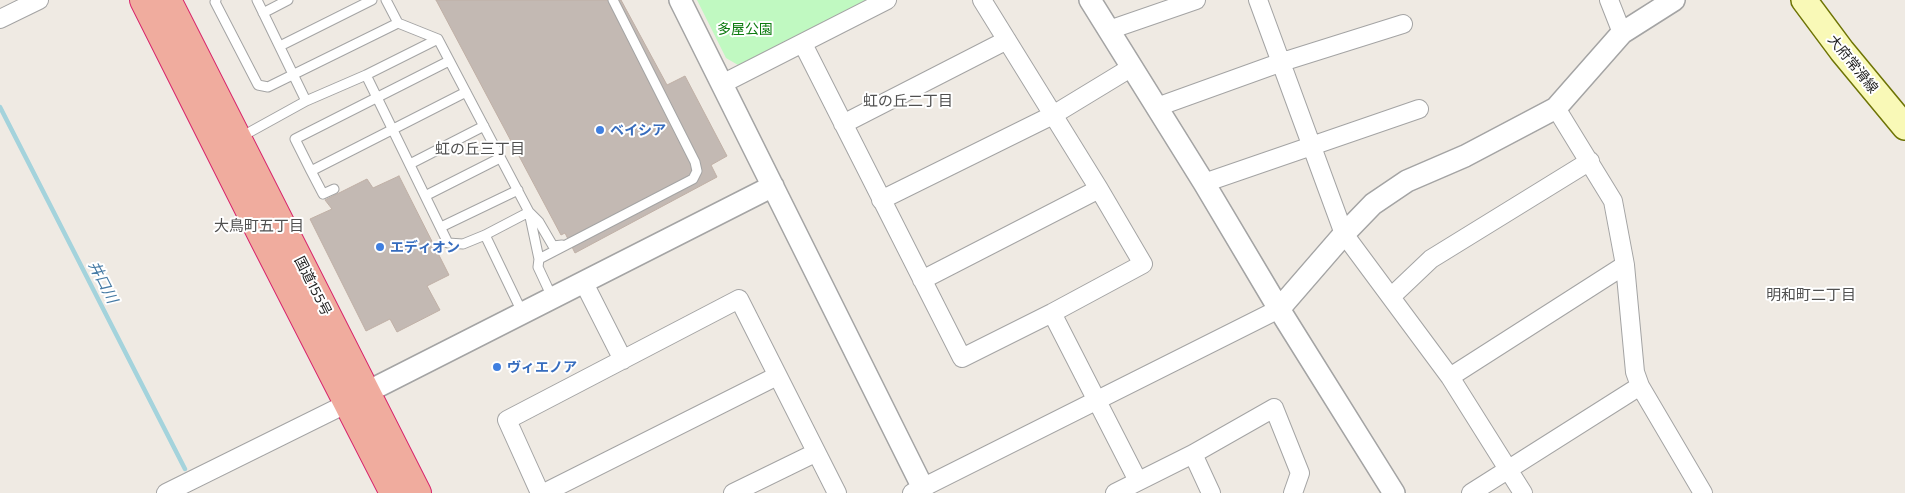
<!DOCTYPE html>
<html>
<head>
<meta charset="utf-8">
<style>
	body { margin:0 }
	canvas { display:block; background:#efeae3 }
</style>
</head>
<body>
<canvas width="1905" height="493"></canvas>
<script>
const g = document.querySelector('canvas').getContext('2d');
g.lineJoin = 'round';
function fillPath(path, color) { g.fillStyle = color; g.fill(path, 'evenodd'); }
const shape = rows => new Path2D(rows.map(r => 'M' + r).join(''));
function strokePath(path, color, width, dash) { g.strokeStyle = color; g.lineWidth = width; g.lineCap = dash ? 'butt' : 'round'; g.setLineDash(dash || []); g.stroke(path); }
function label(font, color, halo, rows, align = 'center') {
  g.font = font + ' Commissioner,"Noto Sans JP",sans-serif'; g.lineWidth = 4; g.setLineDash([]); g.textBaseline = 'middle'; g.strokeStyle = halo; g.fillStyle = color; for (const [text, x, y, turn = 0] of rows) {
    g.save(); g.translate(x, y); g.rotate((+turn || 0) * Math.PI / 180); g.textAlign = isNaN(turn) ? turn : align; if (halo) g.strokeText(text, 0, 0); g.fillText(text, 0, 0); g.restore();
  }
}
const park = shape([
	[697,0,869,0,738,65,726,58]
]);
const stream = shape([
	[0,107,185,469]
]);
const building = shape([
	[436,0,621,0,667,85,685,76,727,156,711,165,717,177,575,253,565,233,561,235,436,0],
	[399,176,449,275,427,286,440,310,397,332,390,319,366,331,310,219,332,209,325,200,367,179,373,188,399,176]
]);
const service = shape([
	[216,0,215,2,258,85,268,87,398,23],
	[257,0,306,101],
	[386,0,398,23,438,39,529,212,539,222,553,246,562,245],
	[263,13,288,0],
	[280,46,372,0],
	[449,61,295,139,311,171,466,92],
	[366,75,448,243,463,244,485,235,529,212],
	[239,138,306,101,366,75,438,39],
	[410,164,484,126],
	[311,171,323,194,334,189],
	[425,196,500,158],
	[529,212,539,259,538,267,552,297],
	[441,227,518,190],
	[485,235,523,314],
	[539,259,693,179,697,171,695,162,613,0]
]);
const minor = shape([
	[1258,0,1344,234,1450,377,1523,493],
	[1609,0,1622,33],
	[0,19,39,0],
	[1109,30,1196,0],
	[803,44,962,358,1052,313,1143,264,1099,189,982,0],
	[722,84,887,0],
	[1157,107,1282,62,1403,24],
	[1556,108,1613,201,1625,265,1635,372,1640,386,1703,493],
	[843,124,1007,40],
	[1204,183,1419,109],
	[881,200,1053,115,1132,67],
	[922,280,1099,189],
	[584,283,623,360],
	[1391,297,1431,259,1590,161],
	[1052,313,1138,481],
	[1450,377,1625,265],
	[1193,454,1211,493],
	[166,493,356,399],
	[540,493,507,420,739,299,837,493],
	[544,493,777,376],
	[733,493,815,453],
	[912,493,1279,309],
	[1115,493,1193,454,1274,408,1300,473,1293,493],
	[1471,493,1640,386]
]);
const tertiary = shape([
	[680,0,923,488],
	[1090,0,1204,183,1279,309,1394,493],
	[1279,309,1344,234,1373,204,1407,181,1465,156,1556,108,1622,33,1674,0],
	[367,392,773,186]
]);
const secondary = shape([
	[1804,0,1842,51,1905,127]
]);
const trunk = shape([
	[144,0,263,237,394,493],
	[167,0,417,493]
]);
const markers = [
	[600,130,5,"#3f7fe0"],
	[380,247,5,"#3f7fe0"],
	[497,367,5,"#3f7fe0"]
];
const parkNames = [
	["多屋公園",745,29]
];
const streetNames = [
	["大府常滑線",1853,64,51],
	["国道155号",313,286,63]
];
const shopNames = [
	["ベイシア",610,130],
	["エディオン",390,247],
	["ヴィエノア",507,367]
];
const neighbourhoodNames = [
	["虹の丘二丁目",908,101],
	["虹の丘三丁目",480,149],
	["大鳥町五丁目",259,226],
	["明和町二丁目",1811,295]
];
const waterNames = [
	["井口川",103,282,63]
];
fillPath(park, '#c0f9c1');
strokePath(stream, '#a4d3dc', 4.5);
fillPath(building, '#c3b9b3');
strokePath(building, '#c0b0a6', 1);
strokePath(service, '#a4a4a4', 11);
strokePath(minor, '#a4a4a4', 20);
strokePath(tertiary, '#a4a4a4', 24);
strokePath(secondary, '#6e7405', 28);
strokePath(trunk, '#d8256c', 30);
strokePath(service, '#fff', 9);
strokePath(minor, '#fff', 18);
strokePath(tertiary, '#fff', 21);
strokePath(secondary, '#f9f9b7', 25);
strokePath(trunk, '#f0ac9e', 28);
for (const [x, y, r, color] of markers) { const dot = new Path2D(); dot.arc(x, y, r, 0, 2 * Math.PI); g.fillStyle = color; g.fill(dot); strokePath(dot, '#fff', 2); }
label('14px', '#0c7b0f', '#fff', parkNames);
label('14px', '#1d1d1d', '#fff', streetNames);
label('bold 14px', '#366cbe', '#fff', shopNames, 'left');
label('15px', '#505050', '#fff', neighbourhoodNames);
label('italic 15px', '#477ba5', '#fff', waterNames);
</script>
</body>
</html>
